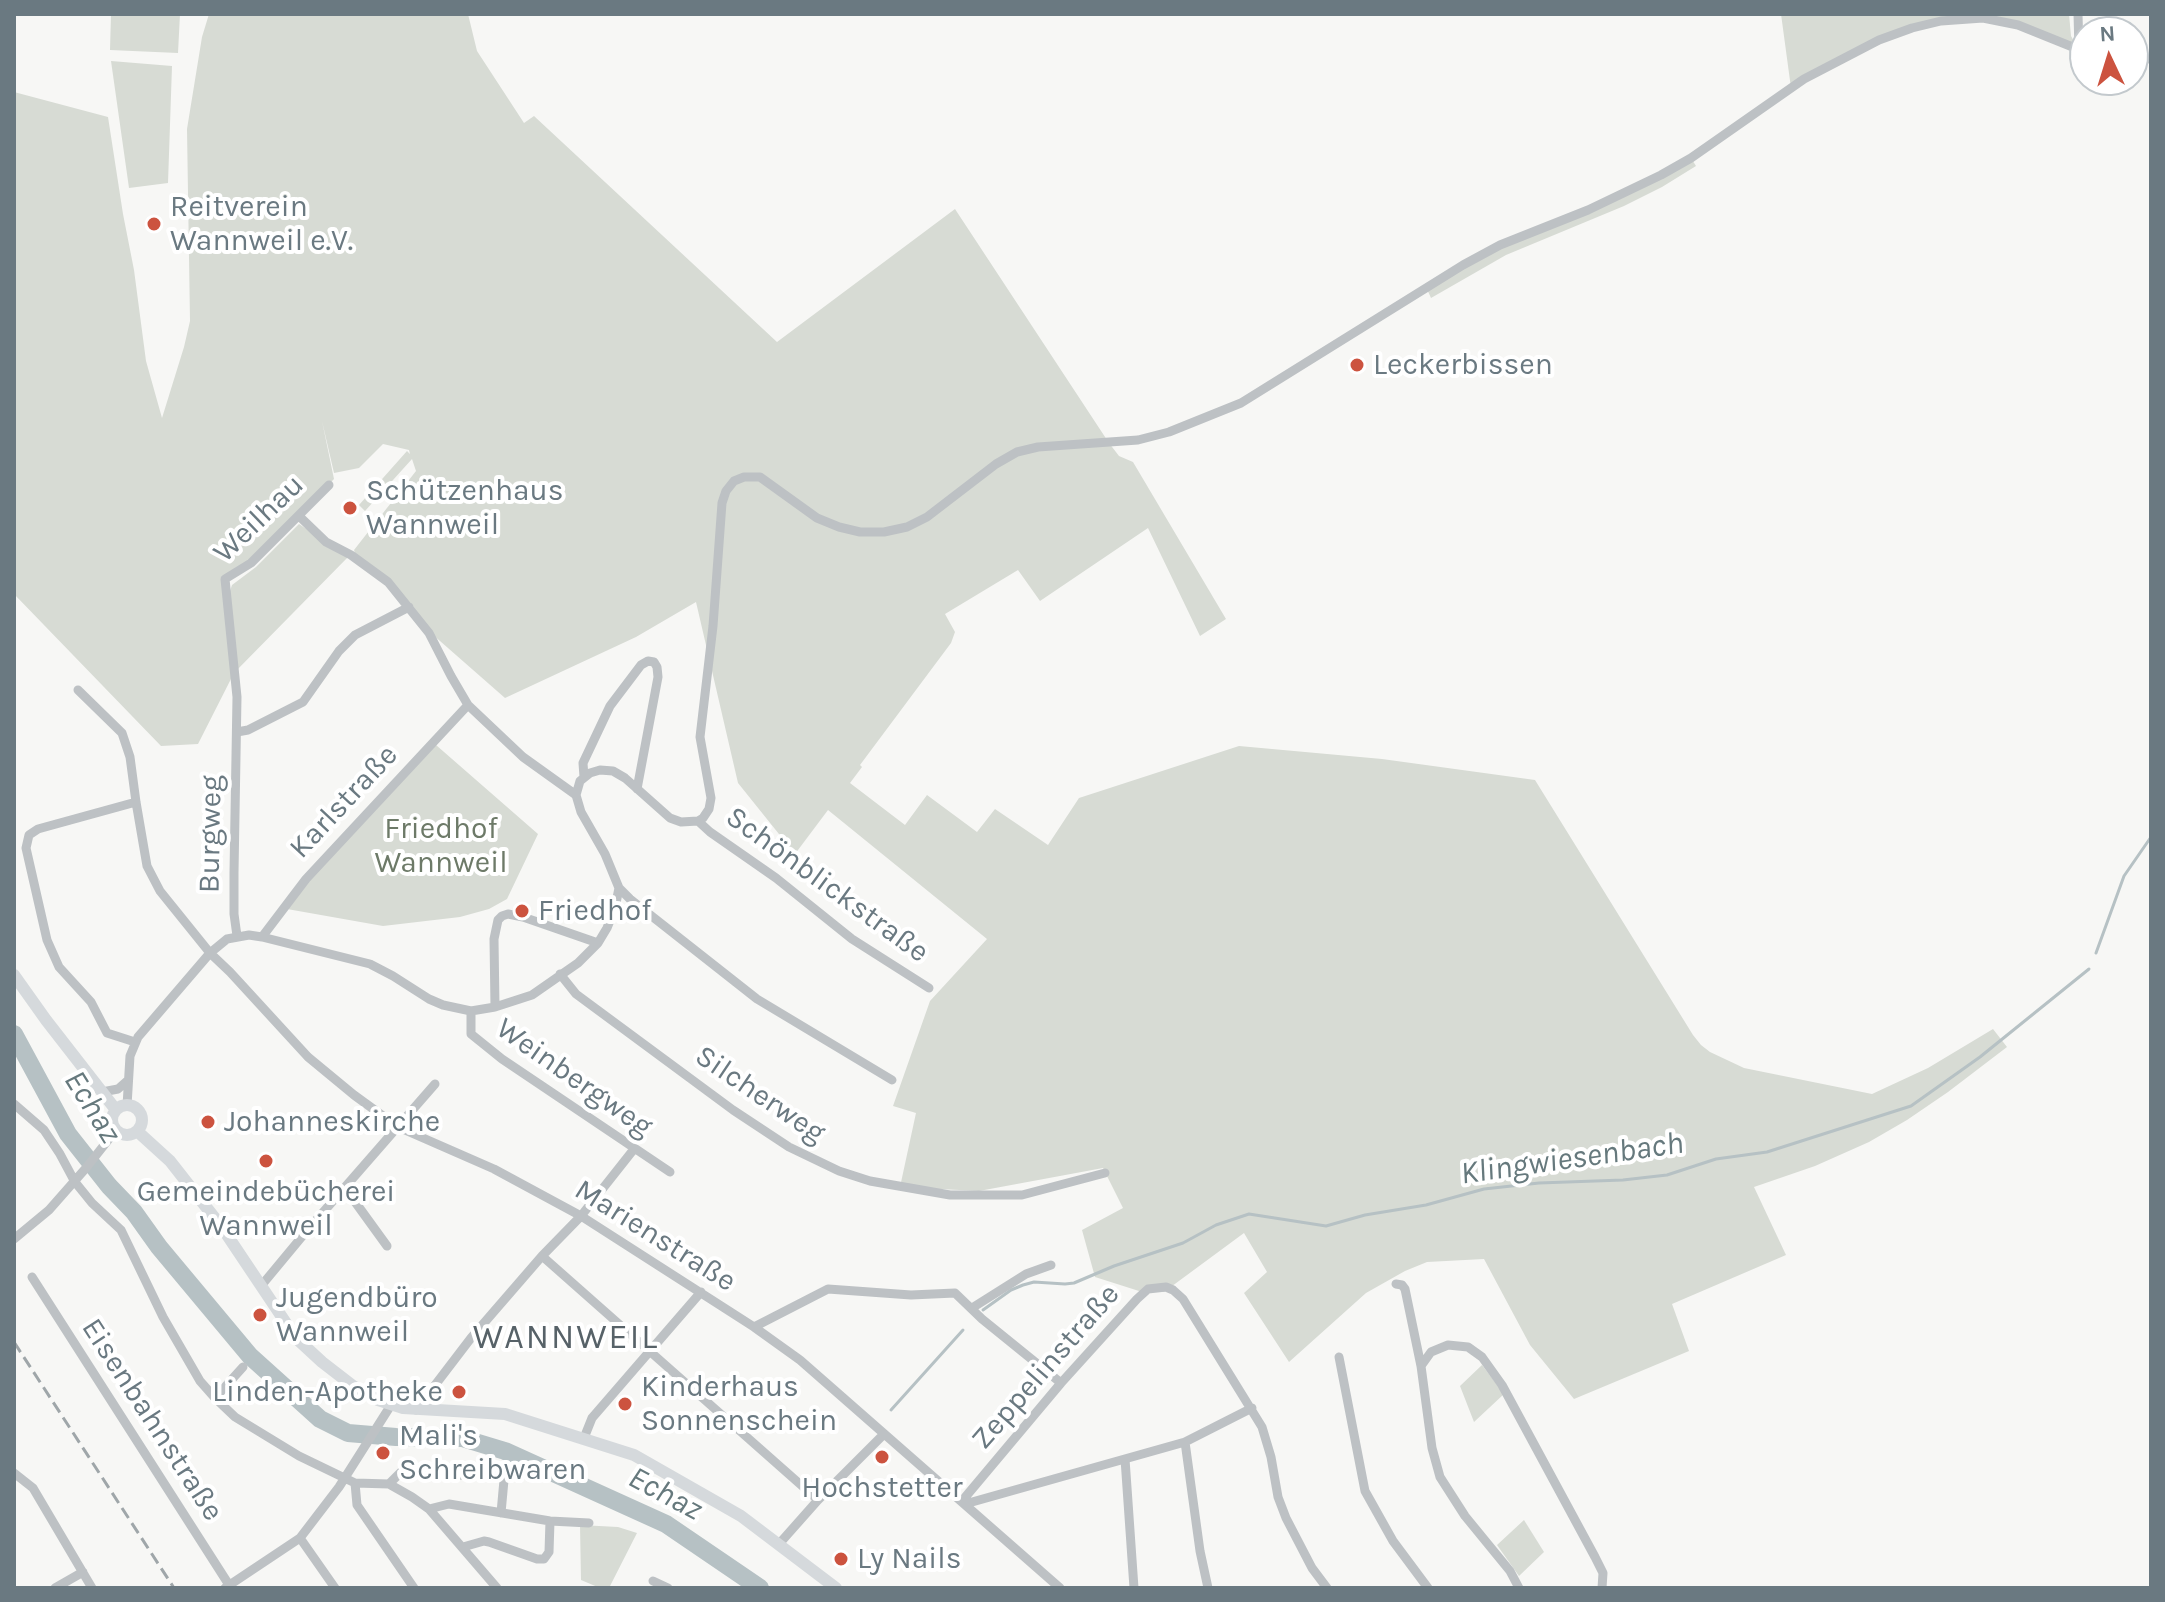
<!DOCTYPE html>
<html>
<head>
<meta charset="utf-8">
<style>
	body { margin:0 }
	#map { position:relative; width:2165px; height:1602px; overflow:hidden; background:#f7f7f5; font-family:Karla,sans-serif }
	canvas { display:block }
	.frame { position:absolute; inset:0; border:16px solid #6a7981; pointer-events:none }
	.north { position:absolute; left:2069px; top:16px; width:80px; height:80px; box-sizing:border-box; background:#fff; border:2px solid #c3c9cd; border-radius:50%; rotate:356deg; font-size:22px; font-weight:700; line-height:32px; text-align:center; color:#6a7981 }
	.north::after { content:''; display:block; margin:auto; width:28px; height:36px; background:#cc533f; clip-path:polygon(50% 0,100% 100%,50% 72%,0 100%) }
</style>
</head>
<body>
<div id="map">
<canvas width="2165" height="1602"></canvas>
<div class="frame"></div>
<div class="north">N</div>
</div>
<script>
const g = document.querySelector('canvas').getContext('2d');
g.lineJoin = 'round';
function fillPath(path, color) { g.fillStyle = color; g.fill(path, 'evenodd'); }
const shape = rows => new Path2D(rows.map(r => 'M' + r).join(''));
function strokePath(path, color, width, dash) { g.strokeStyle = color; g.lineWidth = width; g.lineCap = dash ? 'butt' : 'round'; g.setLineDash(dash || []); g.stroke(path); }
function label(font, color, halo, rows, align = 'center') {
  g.font = font + ' Karla,sans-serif'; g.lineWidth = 8; g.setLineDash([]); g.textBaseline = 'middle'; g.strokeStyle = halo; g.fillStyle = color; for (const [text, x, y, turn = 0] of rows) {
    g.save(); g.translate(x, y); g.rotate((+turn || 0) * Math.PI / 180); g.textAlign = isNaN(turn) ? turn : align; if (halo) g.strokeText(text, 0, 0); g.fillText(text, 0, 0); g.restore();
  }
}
const green = shape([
	[111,14,180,14,178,53,110,50],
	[209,14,468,14,477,51,524,123,534,116,777,342,955,209,1109,443,1119,456,1133,462,1226,619,1200,636,1148,528,1040,601,1018,570,945,614,955,632,951,643,860,765,862,767,850,783,905,825,927,795,977,832,995,809,1048,845,1079,798,1239,746,1382,759,1535,780,1693,1035,1701,1045,1710,1052,1744,1068,1872,1094,1928,1068,1993,1029,2007,1047,1948,1092,1907,1120,1869,1142,1815,1166,1754,1187,1786,1255,1672,1304,1689,1351,1574,1399,1530,1345,1484,1259,1427,1262,1405,1271,1366,1293,1289,1362,1244,1293,1267,1272,1244,1233,1164,1292,1156,1289,1139,1291,1095,1277,1082,1230,1123,1208,1103,1168,979,1191,900,1187,916,1113,893,1106,930,1001,987,939,828,810,795,854,738,783,696,602,636,637,505,698,432,634,410,606,357,559,354,550,416,471,412,459,365,511,359,505,407,451,410,454,409,450,383,444,359,468,334,473,322,421,334,479,253,561,224,580,230,591,232,585,256,567,299,524,326,542,350,555,234,673,198,744,161,746,14,594,14,92,108,117,123,214,134,270,146,361,162,418,184,347,190,321,187,129,202,37],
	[1781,14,2069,14,2071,36,2079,50,2028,29,1983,18,1912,28,1791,88],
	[111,61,172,66,168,183,129,188],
	[1691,158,1696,166,1662,187,1624,206,1506,255,1431,298,1426,287,1463,265],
	[436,745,538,834,507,899,489,909,460,917,383,926,287,909,302,887],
	[1482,1365,1504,1394,1474,1422,1460,1386],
	[1524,1520,1544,1552,1519,1576,1497,1545],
	[580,1525,618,1527,637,1533,609,1588,600,1588,581,1580]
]);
const stream = shape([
	[2096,953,2124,876,2151,837],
	[983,1310,1011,1290,1023,1285,1034,1282,1065,1284,1074,1283,1114,1266,1183,1243,1216,1225,1249,1214,1326,1226,1365,1215,1426,1205,1484,1189,1539,1183,1623,1180,1667,1175,1716,1159,1767,1152,1911,1106,1980,1057,2089,969],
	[891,1410,963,1330]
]);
const river = shape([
	[14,1034,68,1134,109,1186,134,1212,159,1247,250,1356,320,1419,348,1433,396,1437,462,1438,505,1451,666,1524,760,1588]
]);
const minor = shape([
	[2078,14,2079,50],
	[2133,58,2151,59],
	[299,516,326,542,351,555,388,582,429,633,451,676,468,705,523,757,576,795],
	[78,690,122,733,130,757,136,802,147,866,160,891,210,953,230,972,308,1057,354,1095,398,1127,494,1169,581,1216,754,1327,800,1360,1060,1588],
	[237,732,248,730,303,702,339,651,355,635,409,607],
	[584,777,583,763,610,706,641,665,648,661,654,662,657,667,658,677,637,789],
	[698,821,710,832,776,878,852,939,929,988],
	[619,888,630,899,757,999,892,1080],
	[237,936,234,914,234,873,237,697,225,579,251,563,329,485],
	[262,937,306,879,468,705],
	[560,974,576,994,733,1110,789,1147,839,1171,870,1181,950,1195,1022,1195,1105,1173],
	[495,1007,494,939,498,920,502,916,508,914,523,917,598,943],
	[471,1011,471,1034,502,1059,670,1172],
	[135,1042,107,1033,91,1002,59,967,47,940,26,848,29,835,38,829,136,802],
	[102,1092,118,1089,127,1081],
	[14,1104,44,1130,60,1154,75,1182,92,1203,121,1230,163,1317,200,1381,215,1398,235,1417,299,1456,355,1483,389,1484,412,1497,429,1509,497,1588],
	[127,1106,130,1056,138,1037,210,953,227,939,249,935,262,937,370,964,393,976,429,999,443,1005,471,1011,495,1007,532,995,578,963,598,943,607,928,615,908,619,888,605,854,581,812,576,795,580,781,590,773,600,770,613,771,625,778,670,818,681,822,698,821,703,818,709,809,711,798,700,737,713,626,722,503,726,491,734,481,744,477,760,477,817,518,839,527,860,532,884,532,907,527,927,517,996,464,1017,452,1038,447,1138,440,1169,432,1241,403,1463,265,1500,245,1588,210,1661,175,1691,158,1804,79,1879,40,1912,28,1941,21,1983,18,2018,25,2085,52],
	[345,1188,387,1246],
	[14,1239,49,1210,86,1168,116,1130],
	[542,1256,818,1500],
	[32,1277,231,1588],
	[1396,1284,1402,1285,1405,1289,1421,1366,1432,1448,1440,1477,1465,1516,1510,1571,1519,1588],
	[261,1286,305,1233,435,1084],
	[972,1308,1026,1274,1051,1265],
	[754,1327,828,1289,911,1295,955,1293,982,1319,1061,1383],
	[1339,1357,1365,1491,1393,1541,1428,1588],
	[1421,1366,1431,1352,1448,1345,1468,1347,1482,1357,1502,1385,1595,1557,1603,1573,1602,1588],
	[215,1398,243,1367],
	[416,1410,471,1338,542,1256,581,1216,634,1149],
	[584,1438,592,1418,701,1292],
	[1185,1442,1200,1551,1208,1588],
	[1125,1459,1134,1588],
	[14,1473,33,1488,92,1588],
	[355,1483,357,1505,414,1588],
	[389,1484,404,1469,453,1476,472,1474,502,1477,504,1480,501,1513],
	[962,1501,1061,1383,1137,1299,1148,1289,1166,1287,1173,1290,1183,1299,1262,1427,1271,1457,1278,1497,1286,1518,1312,1568,1327,1588],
	[965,1504,1185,1442,1252,1408],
	[429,1509,449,1504,550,1521,589,1523],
	[300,1538,335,1588],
	[779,1544,818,1500,884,1434],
	[463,1547,484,1541,489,1542,537,1559,544,1559,549,1552,550,1521],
	[653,1581,668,1588],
	[55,1588,83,1572],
	[225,1588,300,1538,339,1487,391,1405]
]);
const major = shape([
	[14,975,46,1020,116,1110],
	'112 1120a15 15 0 1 1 30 0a15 15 0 1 1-30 0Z',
	[137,1131,170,1161,221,1226,296,1338,322,1362,353,1386,378,1400,403,1408,505,1414,634,1455,741,1516,836,1588]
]);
const rail = shape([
	[14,1342,174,1588]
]);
const markers = [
	[154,224,8,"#cc533f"],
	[1357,365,8,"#cc533f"],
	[350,508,8,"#cc533f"],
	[522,911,8,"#cc533f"],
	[208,1122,8,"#cc533f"],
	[266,1161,8,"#cc533f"],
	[260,1315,8,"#cc533f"],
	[459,1392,8,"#cc533f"],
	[625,1404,8,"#cc533f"],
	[383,1453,8,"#cc533f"],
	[882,1457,8,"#cc533f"],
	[841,1559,8,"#cc533f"]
];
const poiNames = [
	["Reitverein",170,207],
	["Wannweil e.V.",170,241],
	["Leckerbissen",1373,365],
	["Schützenhaus",366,491],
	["Wannweil",366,525],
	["Friedhof",538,911],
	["Johanneskirche",224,1122],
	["Gemeindebücherei",266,1192,"center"],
	["Wannweil",266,1226,"center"],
	["Jugendbüro",276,1298],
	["Wannweil",276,1332],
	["Kinderhaus",641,1387],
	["Sonnenschein",641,1421],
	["Linden-Apotheke",443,1392,"right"],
	["Mali's",399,1436],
	["Schreibwaren",399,1470],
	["Hochstetter",882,1488,"center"],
	["Ly Nails",857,1559]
];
const streetNames = [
	["Weilhau",259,519,-44],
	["Karlstraße",344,802,-47],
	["Burgweg",211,834,-89],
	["Schönblickstraße",827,885,36],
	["Weinbergweg",574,1078,35],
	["Silcherweg",760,1095,34],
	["Marienstraße",655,1236,32],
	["Zeppelinstraße",1046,1367,-49],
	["Eisenbahnstraße",152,1420,57]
];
const parkNames = [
	["Friedhof",441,829],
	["Wannweil",441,863]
];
const waterNames = [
	["Echaz",92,1107,58],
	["Klingwiesenbach",1572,1159,-8],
	["Echaz",665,1494,28]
];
const quarterNames = [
	["WANNWEIL",566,1338]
];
fillPath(green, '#d7dbd4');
strokePath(stream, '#b6c1c4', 3);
strokePath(river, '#b6c1c4', 18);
strokePath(minor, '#bdc1c4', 9);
strokePath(major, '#d5d9dc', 12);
strokePath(rail, '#9fa6a9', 3, [12, 6]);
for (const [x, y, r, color] of markers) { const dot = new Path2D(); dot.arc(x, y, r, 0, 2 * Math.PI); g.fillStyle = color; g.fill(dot); strokePath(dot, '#fff', 3); }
label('30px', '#6a7981', '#fff', poiNames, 'left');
label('30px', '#6a7981', '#fff', streetNames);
label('30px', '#6d7a68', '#fff', parkNames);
label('italic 32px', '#66797d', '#fff', waterNames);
g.letterSpacing = '2px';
label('34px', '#576268', '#fff', quarterNames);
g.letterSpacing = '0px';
</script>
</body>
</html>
